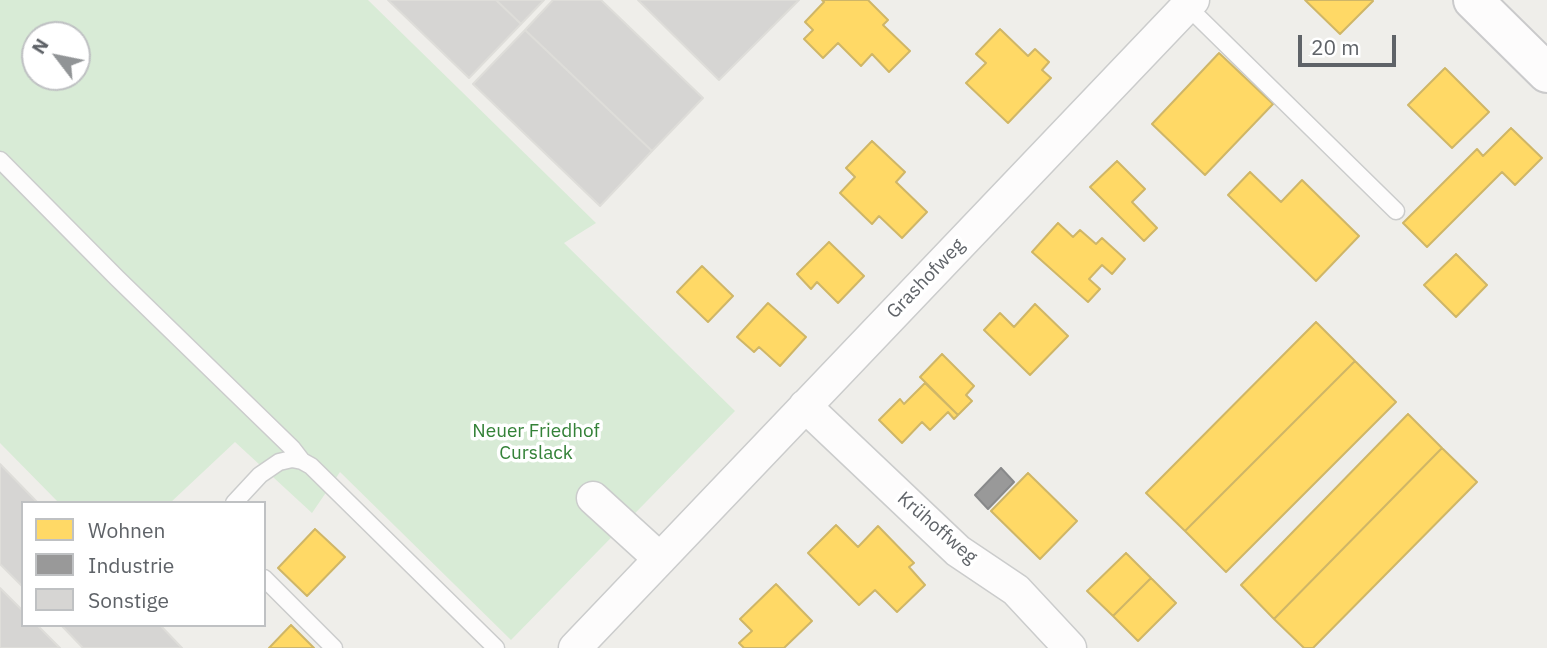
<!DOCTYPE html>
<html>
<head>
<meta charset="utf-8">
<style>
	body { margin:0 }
	#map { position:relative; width:1547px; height:648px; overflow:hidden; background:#efeeea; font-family:"IBM Plex Sans",sans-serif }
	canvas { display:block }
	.legend { position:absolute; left:21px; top:501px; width:245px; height:126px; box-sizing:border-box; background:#fff; border:2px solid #bfc1c3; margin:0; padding:9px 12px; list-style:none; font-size:21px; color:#5f6368 }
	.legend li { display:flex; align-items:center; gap:14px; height:35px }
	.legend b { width:35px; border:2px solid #bfc1c3 }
	.north { position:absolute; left:21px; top:21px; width:70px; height:70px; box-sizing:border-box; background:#fff; border:2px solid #bfc1c3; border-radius:50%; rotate:302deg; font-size:19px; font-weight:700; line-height:28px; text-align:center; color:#5f6368 }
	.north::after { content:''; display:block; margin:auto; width:24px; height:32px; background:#919496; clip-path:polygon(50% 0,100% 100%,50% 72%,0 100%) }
	.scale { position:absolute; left:1298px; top:35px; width:98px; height:32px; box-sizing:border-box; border:4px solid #5f6368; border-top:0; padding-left:9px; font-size:21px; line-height:24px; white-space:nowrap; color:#5f6368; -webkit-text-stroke:5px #fff; paint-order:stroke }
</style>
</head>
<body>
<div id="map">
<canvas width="1547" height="648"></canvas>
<ul class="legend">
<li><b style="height:19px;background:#ffd966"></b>Wohnen</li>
<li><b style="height:19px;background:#999"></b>Industrie</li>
<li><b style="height:19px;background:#d6d5d3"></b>Sonstige</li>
</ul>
<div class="north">N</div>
<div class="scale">20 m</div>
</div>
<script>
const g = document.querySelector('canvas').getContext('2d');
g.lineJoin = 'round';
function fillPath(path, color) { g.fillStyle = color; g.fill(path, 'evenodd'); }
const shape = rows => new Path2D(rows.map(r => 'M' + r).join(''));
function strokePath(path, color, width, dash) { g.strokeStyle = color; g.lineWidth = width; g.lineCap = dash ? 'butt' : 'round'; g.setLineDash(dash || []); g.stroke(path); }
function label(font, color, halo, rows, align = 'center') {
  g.font = font + ' "IBM Plex Sans",sans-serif'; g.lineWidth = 7; g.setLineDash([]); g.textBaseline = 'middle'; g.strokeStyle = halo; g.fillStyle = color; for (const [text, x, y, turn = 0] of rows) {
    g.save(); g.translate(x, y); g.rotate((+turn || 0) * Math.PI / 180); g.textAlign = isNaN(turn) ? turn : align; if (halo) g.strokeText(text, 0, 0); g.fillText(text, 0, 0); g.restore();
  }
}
const green = shape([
	[0,0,368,0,596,223,564,243,735,411,511,640,340,472,312,513,235,442,170,503,59,503,0,443],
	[35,35,77,35,77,77,35,77]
]);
const homes = shape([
	[822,0,868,0,888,20,883,25,910,51,889,72,872,54,861,66,838,43,823,58,804,39,813,30,805,22,824,2,822,0],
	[1305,0,1372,0,1373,1,1340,34,1305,0],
	[1000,29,1028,56,1035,49,1049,62,1042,70,1051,78,1008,123,966,83,986,63,976,54,1000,29],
	[1219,53,1273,104,1205,175,1152,124,1219,53],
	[1445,68,1489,112,1452,148,1408,105,1445,68],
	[1511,128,1542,158,1515,185,1502,172,1427,247,1403,223,1477,149,1483,156,1511,128],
	[872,141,905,172,896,182,927,212,902,238,879,216,872,224,840,193,855,177,846,168,872,141],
	[1117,161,1145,189,1132,202,1157,228,1144,241,1090,187,1117,161],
	[1250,172,1281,202,1302,180,1359,236,1316,281,1228,195,1250,172],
	[1058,223,1073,237,1080,230,1096,244,1102,238,1125,259,1112,274,1102,265,1089,279,1100,289,1088,302,1032,252,1058,223],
	[829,242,864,276,838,303,817,282,811,289,797,274,829,242],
	[1456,254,1487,285,1456,317,1424,285,1456,254],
	[702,266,733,296,708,322,677,292,702,266],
	[768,303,806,337,780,366,759,347,754,352,737,337,768,303],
	[1035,304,1068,336,1030,375,984,330,1000,313,1014,327,1035,304],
	[1316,322,1355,361,1185,531,1146,493,1316,322],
	[942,354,974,386,966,395,972,401,958,415,920,377,942,354],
	[1355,361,1396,402,1226,572,1185,531,1355,361],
	[925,383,958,415,954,419,948,412,930,430,922,422,902,443,879,420,900,399,904,404,925,383],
	[1408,414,1442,448,1274,619,1241,585,1408,414],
	[1442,448,1477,482,1313,648,1304,648,1274,619,1442,448],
	[1028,473,1077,521,1040,559,991,511,1028,473],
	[836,525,858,547,878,526,914,563,909,567,925,585,897,612,875,590,859,605,808,553,836,525],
	[315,529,345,557,307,596,278,568,315,529],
	[1126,553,1151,578,1113,616,1087,591,1126,553],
	[1151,578,1176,603,1138,641,1113,616,1151,578],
	[776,584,812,621,784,648,744,648,739,643,752,631,740,619,776,584],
	[291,625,314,648,269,648,291,625]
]);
const industry = shape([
	[1001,468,1014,482,988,509,975,495,1001,468]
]);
const building = shape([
	[388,0,496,0,521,24,469,78,388,0],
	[496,0,544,0,521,24,496,0],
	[553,0,601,0,703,98,652,151,525,30,553,0],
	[638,0,799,0,719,80,638,0],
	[525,30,652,151,600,206,473,84,525,30],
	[0,464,38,503,23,503,23,587,0,564,0,464],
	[0,588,23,611,23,625,37,625,60,648,0,648,0,588],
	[61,625,160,625,182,648,83,648,61,625]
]);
const service = shape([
	[1187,6,1396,211],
	[0,160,117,278,292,448,302,461],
	[234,503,260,475,279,462,292,459,302,461,311,466,496,648],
	[264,578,334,648]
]);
const minor = shape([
	[805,406,958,551,1016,590,1070,648],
	[593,498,660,559],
	[575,648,1193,0]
]);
const secondary = shape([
	[1473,0,1547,73]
]);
const streetNames = [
	["Grashofweg",926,279,-46],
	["Krühoffweg",937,528,41]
];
const parkNames = [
	["Neuer Friedhof",536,432],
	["Curslack",536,454]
];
fillPath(green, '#d8ebd6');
fillPath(homes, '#ffd966');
strokePath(homes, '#cfb667', 2);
fillPath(industry, '#999');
strokePath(industry, '#88898a', 2);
fillPath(building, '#d6d5d3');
strokePath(building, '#deddd9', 2);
strokePath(service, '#cbcccc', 19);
strokePath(minor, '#cbcccc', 35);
strokePath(secondary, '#cacacb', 42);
strokePath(service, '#fdfcfc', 16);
strokePath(minor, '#fdfcfc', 32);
strokePath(secondary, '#fdfcfc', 38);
label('19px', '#5f6368', '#fff', streetNames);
label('19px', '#348238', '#fff', parkNames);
</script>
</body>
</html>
